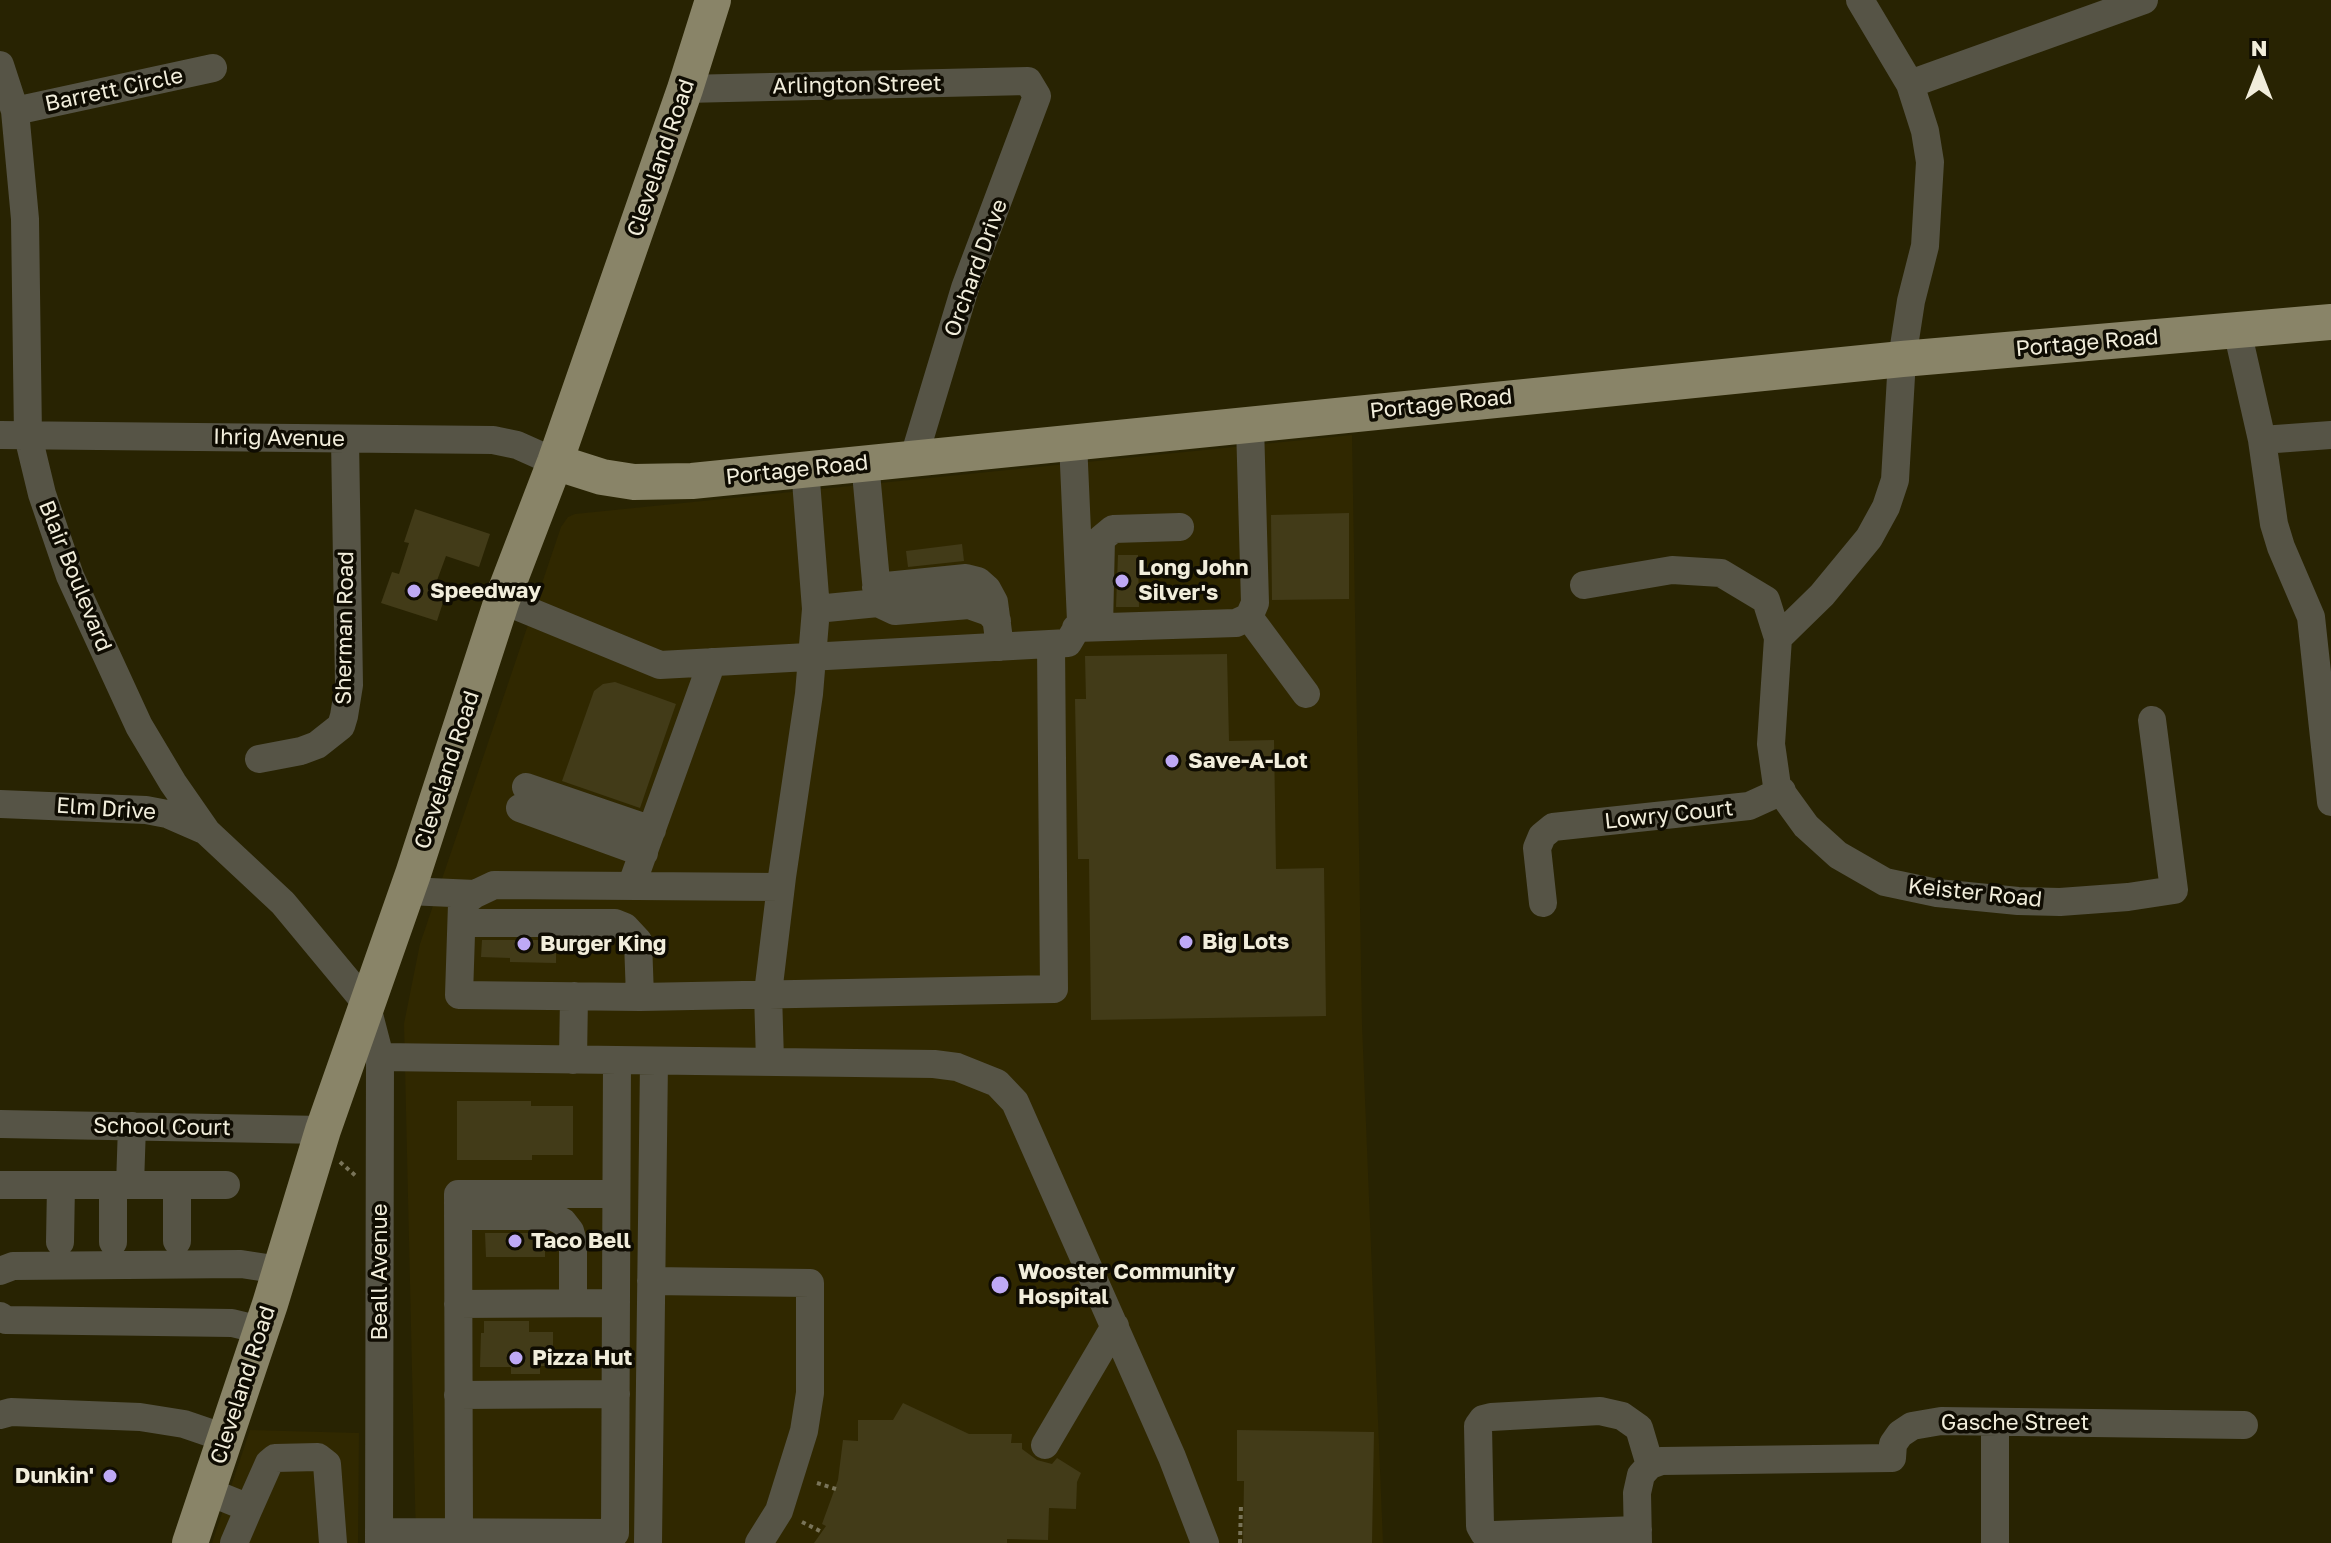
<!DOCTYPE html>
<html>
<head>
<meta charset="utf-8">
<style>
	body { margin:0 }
	#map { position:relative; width:2331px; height:1543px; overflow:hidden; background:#282302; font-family:"Golos Text",sans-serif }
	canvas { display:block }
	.north { position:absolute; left:2219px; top:32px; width:80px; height:80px; -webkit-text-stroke:6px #0f0c02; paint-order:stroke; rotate:0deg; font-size:22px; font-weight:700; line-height:32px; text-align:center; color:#f1eddb }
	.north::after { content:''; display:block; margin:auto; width:28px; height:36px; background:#f1eddb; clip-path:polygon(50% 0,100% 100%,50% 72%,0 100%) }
</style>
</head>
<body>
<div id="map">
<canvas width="2331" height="1543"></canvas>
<div class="north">N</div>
</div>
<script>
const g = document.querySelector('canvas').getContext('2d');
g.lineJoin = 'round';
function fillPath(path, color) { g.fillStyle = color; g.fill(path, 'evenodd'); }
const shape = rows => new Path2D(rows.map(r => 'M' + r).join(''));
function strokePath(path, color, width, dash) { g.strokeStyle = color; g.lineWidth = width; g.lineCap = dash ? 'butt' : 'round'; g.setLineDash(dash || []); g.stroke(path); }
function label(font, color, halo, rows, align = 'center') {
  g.font = font + ' "Golos Text",sans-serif'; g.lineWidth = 7; g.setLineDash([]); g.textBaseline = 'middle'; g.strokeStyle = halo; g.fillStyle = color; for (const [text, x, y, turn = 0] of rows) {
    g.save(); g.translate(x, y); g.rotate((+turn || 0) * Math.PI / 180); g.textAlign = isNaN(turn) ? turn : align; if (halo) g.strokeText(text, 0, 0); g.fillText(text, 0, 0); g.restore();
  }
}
const built = shape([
	[1352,435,1362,1025,1383,1543,416,1543,404,1024,420,944,561,527,568,517,575,514],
	[250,1430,359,1433,358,1543,212,1543]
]);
const building = shape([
	[415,509,490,534,479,567,446,556,435,586,447,590,437,621,381,603,392,572,399,574,409,543,404,542],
	[1349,513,1349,599,1272,600,1271,515],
	[962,544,964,561,908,567,906,551],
	[1118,555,1138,555,1139,607,1116,607],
	[1227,654,1229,741,1274,740,1276,869,1324,868,1326,1016,1091,1020,1089,859,1078,859,1075,699,1086,699,1085,656],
	[615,682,676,704,640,808,562,781,594,691,603,684],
	[482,940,566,940,566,952,556,952,556,963,510,962,510,958,481,957],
	[457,1101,531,1101,531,1106,573,1106,573,1155,532,1155,532,1160,457,1160],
	[485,1233,545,1233,545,1257,486,1257],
	[484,1321,529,1321,529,1332,553,1332,553,1366,540,1366,540,1374,511,1374,511,1367,480,1367,481,1333,484,1333],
	[903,1403,969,1434,1012,1434,1011,1443,1022,1443,1022,1449,1037,1460,1052,1464,1057,1458,1081,1473,1077,1482,1076,1509,1049,1508,1048,1540,1007,1539,1007,1543,814,1543,826,1526,822,1524,838,1480,843,1440,858,1441,858,1420,893,1420],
	[1237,1430,1374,1432,1372,1543,1243,1543,1244,1481,1237,1481]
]);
const path = shape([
	[340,1162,357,1177],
	[817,1483,836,1489],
	[802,1522,822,1532],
	[1240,1543,1241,1504]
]);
const minor = shape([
	[1860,0,1910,84,1925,131,1930,162,1925,246,1911,301,1902,359,1895,480,1886,507,1869,538,1822,595,1778,638,1771,744,1777,786,1806,826,1838,855,1885,882,1937,893,2018,901,2060,902,2128,897,2174,890,2152,720],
	[0,65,15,111,25,219,28,436,42,494,70,576,139,726,173,783,207,832,283,903,366,1003,380,1057,379,1543],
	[1910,84,2144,0],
	[685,89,1028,81,1037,96,965,288,914,457],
	[15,111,213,68],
	[2237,330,2262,440,2274,524,2281,547,2311,617,2331,802],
	[0,435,493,440,517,445,555,462],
	[2262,440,2331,435],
	[1584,585,1672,570,1721,573,1766,600,1778,638],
	[876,587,966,578,978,581,987,589,994,602,1000,647],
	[502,600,660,665,1068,643,1081,621,1073,442],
	[878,603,895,611,969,605,989,612,997,621],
	[816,609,878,603,865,462],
	[1249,617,1306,694],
	[1099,627,1101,539,1113,529,1180,527],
	[1076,628,1236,623,1249,617,1255,603,1250,425],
	[259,759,301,751,317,745,341,726,344,716,349,685,345,439],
	[526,787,652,830],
	[0,804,146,810,167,814,206,831],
	[520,808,644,853],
	[632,884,712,662],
	[407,891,475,894,494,885,780,887],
	[475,894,462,904,459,995,640,997,1054,989,1051,645],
	[1543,903,1537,848,1542,836,1553,827,1749,806,1782,791],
	[462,923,615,923,625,927,638,941,640,997],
	[380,1057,934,1064,957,1067,997,1083,1015,1102,1172,1457,1205,1543],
	[573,1060,574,996],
	[770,1061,768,993,782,877,809,694,816,609,805,468],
	[0,1124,323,1130],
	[0,1185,226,1185],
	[113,1185,113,1242],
	[130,1185,132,1126],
	[177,1185,177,1241],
	[458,1216,552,1216,563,1222,570,1231,573,1242,573,1303],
	[60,1242,61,1185],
	[0,1271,13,1266,241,1264,280,1270],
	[651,1281,810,1283,810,1393,804,1431,779,1511,759,1543],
	[458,1304,616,1303],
	[0,1316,6,1320,232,1323,261,1330],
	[458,1395,616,1394],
	[0,1415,11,1412,140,1417,184,1424,225,1438],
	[1995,1422,1995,1543],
	[1045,1445,1115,1326],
	[207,1491,249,1508,234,1543],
	[249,1508,269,1463,275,1458,318,1457,327,1464,333,1543],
	[1638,1530,1493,1535,1484,1533,1480,1526,1478,1426,1483,1419,1491,1417,1600,1411,1622,1416,1639,1428,1650,1465],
	[379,1532,615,1533,617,1061],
	[459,1532,458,1194,616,1194],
	[648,1543,654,1061],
	[1638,1543,1637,1493,1641,1475,1650,1465,1661,1461,1892,1458,1893,1444,1900,1434,1912,1426,1941,1421,2244,1425]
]);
const major = shape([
	[555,462,602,477,634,482,692,481,1902,359,2331,322],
	[190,1543,270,1304,323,1130,413,874,502,600,555,462,685,89,713,0]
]);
const markers = [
	[1122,581,8,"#bea9f5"],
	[414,591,8,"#bea9f5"],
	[1172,761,8,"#bea9f5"],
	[1186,942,8,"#bea9f5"],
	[524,944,8,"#bea9f5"],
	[515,1241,8,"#bea9f5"],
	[1000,1285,10,"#bea9f5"],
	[516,1358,8,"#bea9f5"],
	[110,1476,8,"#bea9f5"]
];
const streetNames = [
	["Arlington Street",857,85,-1],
	["Barrett Circle",114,90,-12],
	["Cleveland Road",661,158,-71],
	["Orchard Drive",976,268,-70],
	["Portage Road",2087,343,-5],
	["Portage Road",1441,404,-6],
	["Ihrig Avenue",279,438,1],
	["Portage Road",797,470,-6],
	["Blair Boulevard",75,576,68],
	["Sherman Road",345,628,-89],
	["Cleveland Road",447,770,-72],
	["Elm Drive",106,809,4],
	["Lowry Court",1669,815,-6],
	["Keister Road",1975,893,6],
	["School Court",162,1127,1],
	["Beall Avenue",380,1272,-90],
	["Cleveland Road",243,1385,-72],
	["Gasche Street",2015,1423]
];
const poiNames = [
	["Long John",1138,568],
	["Silver's",1138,593],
	["Speedway",430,591],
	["Save-A-Lot",1188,761],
	["Big Lots",1202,942],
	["Burger King",540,944],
	["Taco Bell",531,1241],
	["Wooster Community",1018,1272],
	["Hospital",1018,1297],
	["Pizza Hut",532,1358],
	["Dunkin'",94,1476,"right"]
];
fillPath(built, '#302800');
fillPath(building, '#423b18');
strokePath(path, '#797459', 4, [4, 4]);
strokePath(minor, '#565446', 28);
strokePath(major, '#898468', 36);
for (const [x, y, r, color] of markers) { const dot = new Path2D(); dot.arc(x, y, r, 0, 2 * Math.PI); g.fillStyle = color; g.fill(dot); strokePath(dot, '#0f0c02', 3); }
label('22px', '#f1eddb', '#0f0c02', streetNames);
label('bold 22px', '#f1eddb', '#0f0c02', poiNames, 'left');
</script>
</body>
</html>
